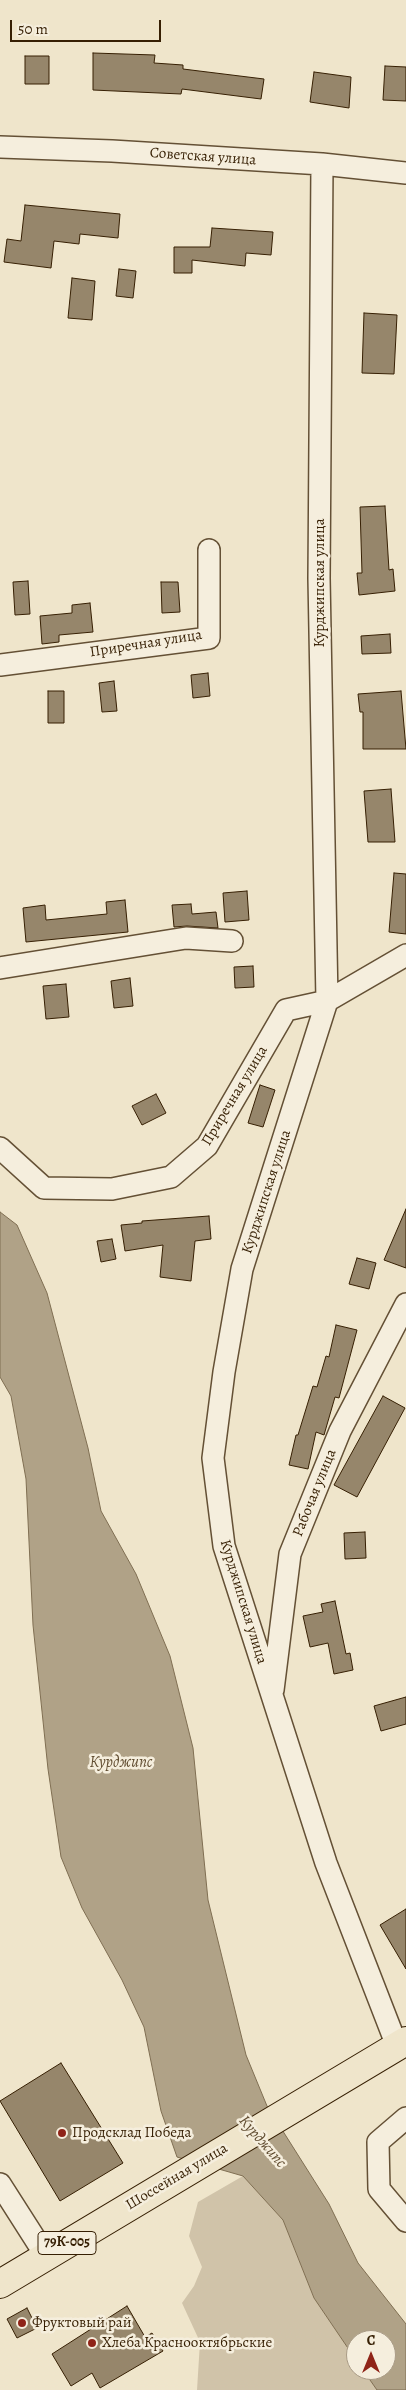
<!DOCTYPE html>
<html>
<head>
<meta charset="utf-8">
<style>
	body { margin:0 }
	#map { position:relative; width:406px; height:2390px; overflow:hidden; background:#efe5cb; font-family:Alegreya,serif }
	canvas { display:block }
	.north { position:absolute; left:346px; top:2330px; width:50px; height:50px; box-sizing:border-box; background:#f5eedd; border:1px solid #a99b86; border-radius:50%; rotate:0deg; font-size:14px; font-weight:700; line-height:20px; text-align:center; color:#361f03 }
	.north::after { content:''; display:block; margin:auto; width:18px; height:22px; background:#8f2418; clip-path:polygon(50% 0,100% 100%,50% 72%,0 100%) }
	.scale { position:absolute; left:10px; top:20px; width:151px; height:22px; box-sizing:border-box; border:2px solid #361f03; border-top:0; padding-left:6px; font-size:15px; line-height:18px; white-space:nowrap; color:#361f03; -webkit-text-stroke:4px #f5eedd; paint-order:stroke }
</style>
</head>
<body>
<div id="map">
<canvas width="406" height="2390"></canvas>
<div class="north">С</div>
<div class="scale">50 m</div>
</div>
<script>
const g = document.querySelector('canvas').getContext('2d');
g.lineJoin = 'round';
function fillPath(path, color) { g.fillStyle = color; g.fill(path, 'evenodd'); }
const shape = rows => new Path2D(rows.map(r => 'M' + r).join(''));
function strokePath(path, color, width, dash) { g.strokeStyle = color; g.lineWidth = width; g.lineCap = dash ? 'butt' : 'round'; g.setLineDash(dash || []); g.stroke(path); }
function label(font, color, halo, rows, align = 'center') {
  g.font = font + ' Alegreya,serif'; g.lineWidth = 5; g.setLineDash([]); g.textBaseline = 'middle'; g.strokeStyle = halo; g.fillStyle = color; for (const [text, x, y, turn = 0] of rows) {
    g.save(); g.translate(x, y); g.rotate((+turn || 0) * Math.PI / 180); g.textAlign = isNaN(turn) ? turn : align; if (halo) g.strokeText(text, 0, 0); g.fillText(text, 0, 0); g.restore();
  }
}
const green = shape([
	[243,2176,283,2220,314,2298,356,2360,356,2370,363,2370,377,2390,197,2390,200,2342,182,2303,194,2286,202,2267,189,2236,198,2202]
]);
const water = shape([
	[0,1212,17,1225,47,1293,88,1448,101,1511,136,1574,170,1656,193,1748,208,1900,246,2055,267,2106,329,2204,358,2263,406,2324,406,2390,377,2390,363,2370,386,2370,386,2340,356,2340,356,2360,314,2298,283,2220,243,2176,177,2157,161,2111,144,2027,122,1980,82,1908,61,1857,48,1769,33,1625,26,1479,11,1396,0,1377,0,1212]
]);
const building = shape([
	[93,53,155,55,154,63,183,65,183,69,264,79,261,99,182,89,181,94,93,90,93,53],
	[25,56,49,56,49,84,25,84,25,56],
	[385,66,406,67,406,101,383,100,385,66],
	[314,72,351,77,349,108,310,102,314,72],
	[25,205,120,214,118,238,80,234,79,244,54,241,51,268,4,262,7,239,21,241,25,205],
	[212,228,273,232,271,255,246,253,245,266,192,260,192,273,174,273,174,247,210,247,212,228],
	[119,269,136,271,133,298,116,296,119,269],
	[72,278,95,281,92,320,68,318,72,278],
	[364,313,397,315,394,374,362,373,364,313],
	[385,506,389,570,393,569,395,591,359,595,357,573,362,573,360,507,385,506],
	[28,581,30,614,15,615,13,582,28,581],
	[161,582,178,582,180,612,162,613,161,582],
	[90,603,93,632,59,635,59,642,42,644,40,616,72,613,72,605,90,603],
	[390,634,391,653,362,654,361,636,390,634],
	[208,673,210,696,193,698,191,675,208,673],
	[114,681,117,711,102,712,99,683,114,681],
	[48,691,64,691,64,723,48,723,48,691],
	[401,691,406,749,363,749,363,712,360,712,358,694,401,691],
	[391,789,395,842,368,842,364,791,391,789],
	[394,873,406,874,406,934,389,932,394,873],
	[247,891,249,920,225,922,223,893,247,891],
	[125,900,128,932,26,942,23,908,45,905,46,920,107,914,106,902,125,900],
	[191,904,192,914,216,912,218,928,187,926,174,927,172,905,191,904],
	[253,966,254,987,235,988,234,967,253,966],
	[130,978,133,1006,114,1008,111,981,130,978],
	[66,984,69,1017,46,1019,43,986,66,984],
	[260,1085,275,1090,263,1127,248,1123,260,1085],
	[156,1094,166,1113,142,1125,132,1106,156,1094],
	[406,1209,406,1268,384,1260,406,1209],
	[209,1216,211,1239,195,1241,191,1281,160,1277,163,1245,125,1251,121,1225,142,1223,142,1221,209,1216],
	[112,1239,116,1259,101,1262,97,1241,112,1239],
	[357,1258,376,1263,369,1289,349,1284,357,1258],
	[336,1325,357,1330,339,1398,335,1397,324,1435,316,1432,308,1469,289,1465,296,1435,298,1435,313,1386,317,1387,326,1356,329,1357,336,1325],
	[383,1396,405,1408,357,1497,334,1485,383,1396],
	[365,1532,366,1558,345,1559,344,1533,365,1532],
	[335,1601,346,1654,350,1653,353,1670,334,1674,328,1643,310,1647,303,1616,323,1612,321,1604,335,1601],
	[406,1697,406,1724,381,1731,374,1706,406,1697],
	[406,1909,406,1969,380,1925,406,1909],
	[61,2063,123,2163,60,2201,0,2101,61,2063],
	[127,2306,145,2337,152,2333,163,2351,100,2388,92,2373,71,2386,52,2354,127,2306],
	[27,2308,37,2328,17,2338,7,2319,27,2308]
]);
const minor = shape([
	[0,147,112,151,322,164,406,173],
	[322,164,319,578,327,1001,242,1269,224,1372,213,1458,224,1546,326,1863,397,2046],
	[0,665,209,638,209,550],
	[0,968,186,938,232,941],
	[0,1148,44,1188,112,1189,171,1177,207,1146,286,1010,327,1001,406,955],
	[273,1690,290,1554,340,1431,406,1304],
	[406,2118,378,2142,379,2189,406,2221],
	[0,2184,46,2256]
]);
const major = shape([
	[0,2284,406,2041]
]);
const markers = [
	[62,2133,5,"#8f2418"],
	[22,2323,5,"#8f2418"],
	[92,2343,5,"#8f2418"]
];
const shields = [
	[67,2243,58]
];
const shieldNames = [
	["79К-005",67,2243]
];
const streetNames = [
	["Советская улица",203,157,4],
	["Курджипская улица",320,583,-90],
	["Приречная улица",146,644,-9],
	["Приречная улица",235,1096,-59],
	["Курджипская улица",267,1192,-72],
	["Рабочая улица",315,1493,-68],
	["Курджипская улица",243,1602,73],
	["Шоссейная улица",177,2177,-31]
];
const poiNames = [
	["Продсклад Победа",72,2133],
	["Фруктовый рай",32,2323],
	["Хлеба Краснооктябрьские",102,2343]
];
const waterNames = [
	["Курджипс",121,1763],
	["Курджипс",262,2142,49]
];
fillPath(green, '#d0c3a9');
fillPath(water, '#b0a287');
strokePath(water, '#7f6e52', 1);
fillPath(building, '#96866b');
strokePath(building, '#361f03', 1);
strokePath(minor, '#645035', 24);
strokePath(major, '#361f03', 30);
strokePath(minor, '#f5eedd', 21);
strokePath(major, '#efe5cb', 28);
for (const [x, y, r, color] of markers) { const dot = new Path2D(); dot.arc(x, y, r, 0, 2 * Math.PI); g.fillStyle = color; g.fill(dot); strokePath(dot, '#f5eedd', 2); }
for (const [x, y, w] of shields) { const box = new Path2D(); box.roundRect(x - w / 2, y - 11.5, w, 23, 4); g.fillStyle = '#f5eedd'; g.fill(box); strokePath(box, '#361f03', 1); }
label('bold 14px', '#361f03', null, shieldNames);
label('15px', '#361f03', '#f5eedd', streetNames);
label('15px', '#361f03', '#f5eedd', poiNames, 'left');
label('italic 16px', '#614d31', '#f5eedd', waterNames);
</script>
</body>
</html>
